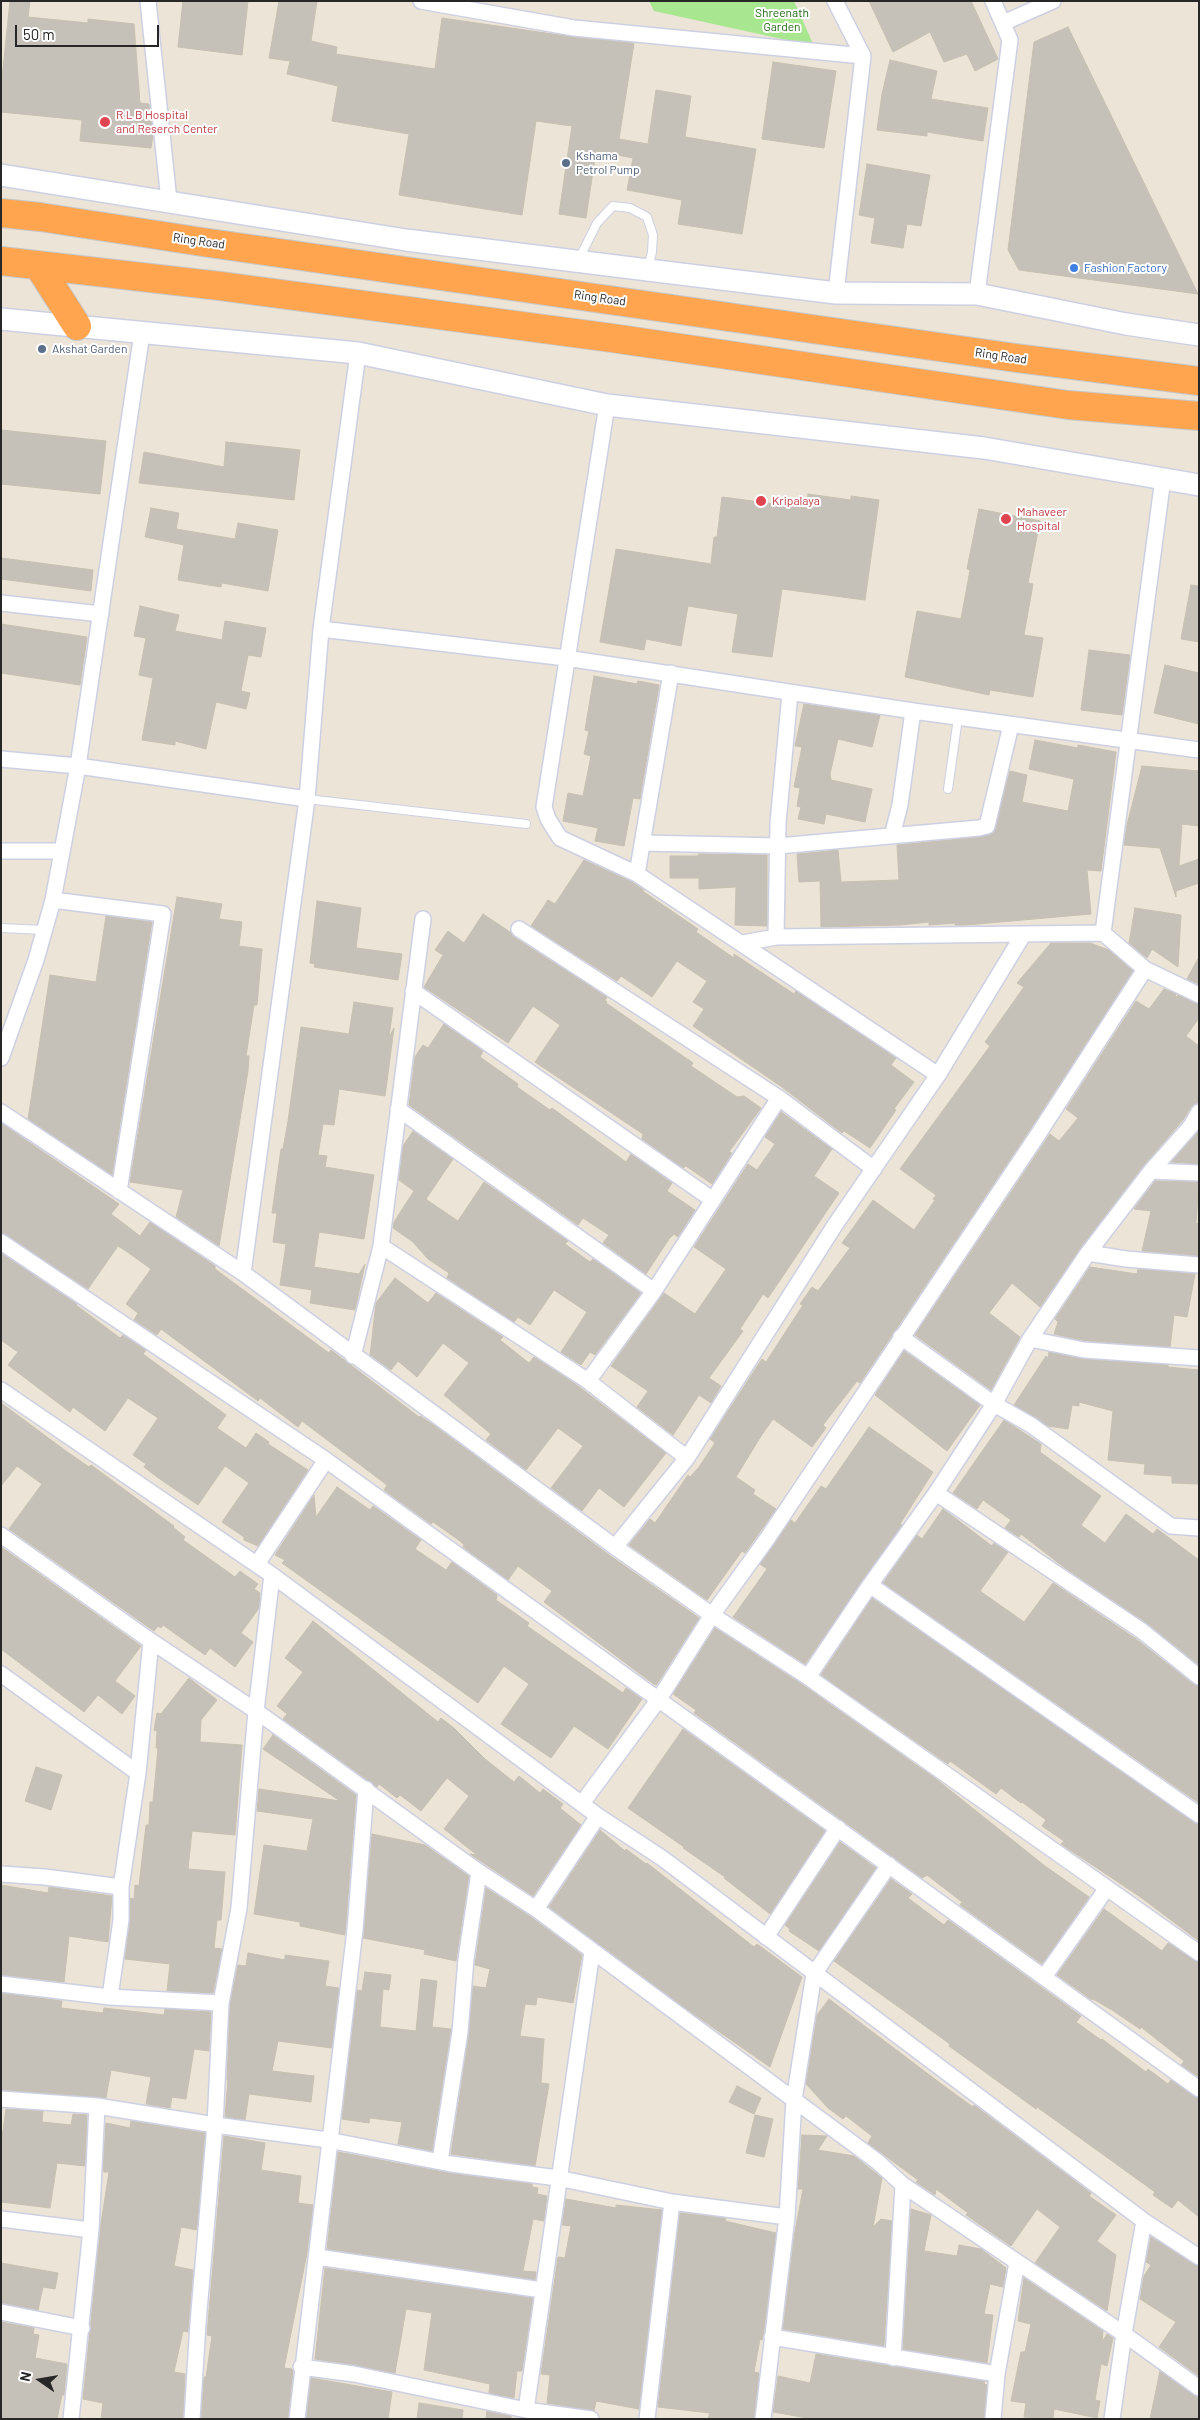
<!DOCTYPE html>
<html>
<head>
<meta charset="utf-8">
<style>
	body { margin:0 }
	#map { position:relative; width:1200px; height:2420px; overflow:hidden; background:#ebe4d7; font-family:Barlow,sans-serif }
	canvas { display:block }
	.frame { position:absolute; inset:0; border:2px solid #272727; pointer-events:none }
	.north { position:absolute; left:15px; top:2355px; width:50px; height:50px; -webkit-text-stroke:4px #fff; paint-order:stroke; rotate:283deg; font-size:14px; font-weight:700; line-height:20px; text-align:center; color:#272727 }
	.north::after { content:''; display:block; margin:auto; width:18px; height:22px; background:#272727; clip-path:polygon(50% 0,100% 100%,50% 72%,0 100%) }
	.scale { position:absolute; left:15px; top:25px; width:144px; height:22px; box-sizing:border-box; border:2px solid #272727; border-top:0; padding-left:6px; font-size:15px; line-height:18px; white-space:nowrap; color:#272727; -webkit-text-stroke:4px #fff; paint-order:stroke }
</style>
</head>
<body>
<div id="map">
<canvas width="1200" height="2420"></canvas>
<div class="frame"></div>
<div class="north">N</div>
<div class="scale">50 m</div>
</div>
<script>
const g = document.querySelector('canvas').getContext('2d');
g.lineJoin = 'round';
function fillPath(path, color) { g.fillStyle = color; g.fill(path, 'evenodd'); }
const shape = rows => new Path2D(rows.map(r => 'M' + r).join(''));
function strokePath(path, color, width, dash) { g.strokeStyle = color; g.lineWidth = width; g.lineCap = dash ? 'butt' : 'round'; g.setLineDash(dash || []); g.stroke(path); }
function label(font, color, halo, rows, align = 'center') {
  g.font = font + ' Barlow,sans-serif'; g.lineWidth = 4; g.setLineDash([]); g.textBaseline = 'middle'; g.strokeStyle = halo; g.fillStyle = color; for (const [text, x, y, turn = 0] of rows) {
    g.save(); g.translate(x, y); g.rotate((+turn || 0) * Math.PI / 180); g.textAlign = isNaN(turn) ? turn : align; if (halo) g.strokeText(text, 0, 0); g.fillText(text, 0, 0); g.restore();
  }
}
const green = shape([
	[649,1,794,1,814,46,654,11]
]);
const building = shape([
	[10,1,30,1,28,17,88,23,88,19,134,24,140,103,149,104,153,135,151,148,80,141,82,120,1,112,1,88,10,1],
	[183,1,248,1,242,55,178,47,183,1],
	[279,1,317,1,311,41,337,47,336,54,435,69,442,18,573,37,634,43,619,139,648,144,656,90,691,96,685,137,756,149,742,234,678,224,682,200,627,190,633,158,596,151,586,218,559,214,572,126,536,121,522,215,399,195,409,134,332,121,338,86,287,74,290,61,269,58,279,1],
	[869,1,971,1,998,59,975,71,967,54,944,62,930,32,893,52,869,1],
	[1068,27,1198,294,1019,270,1008,250,1034,42,1068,27],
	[890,60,937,71,931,99,988,108,983,141,927,132,927,136,877,130,882,94,890,60],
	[773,62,836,71,824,148,762,139,773,62],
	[867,164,930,175,921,226,907,224,903,248,871,243,875,218,859,215,867,164],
	[1,430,106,441,100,494,1,484,1,430],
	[226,442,300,450,294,500,139,483,144,452,224,467,226,442],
	[808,494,851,500,851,496,879,500,865,600,782,589,772,657,732,652,738,614,688,606,681,646,646,639,644,650,600,642,616,549,711,564,714,537,717,537,722,497,806,508,808,494],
	[151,508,179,513,176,529,235,539,238,523,278,530,268,591,222,583,221,587,178,580,184,545,145,537,151,508],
	[979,509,1040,521,1028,583,1033,584,1024,635,1043,638,1033,697,990,690,989,695,905,677,917,611,961,619,970,570,967,569,979,509],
	[1,558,93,570,91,591,1,579,1,558],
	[1191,585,1199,586,1199,642,1181,639,1191,585],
	[140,606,179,615,175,631,222,640,225,621,266,628,261,657,248,655,241,691,250,693,246,709,216,702,206,749,175,741,175,745,142,740,153,678,139,675,146,638,134,636,140,606],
	[1,624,87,637,80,685,1,673,1,624],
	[1089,650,1130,655,1122,715,1081,710,1089,650],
	[1165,665,1199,673,1199,724,1154,713,1165,665],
	[594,676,637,684,638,681,659,685,640,799,633,798,624,846,595,841,598,828,563,821,568,793,583,796,591,756,584,754,589,731,585,730,594,676],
	[804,704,880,715,872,747,838,739,830,774,831,780,872,789,865,822,826,814,824,824,798,819,801,807,797,806,800,788,794,787,802,747,795,746,804,704],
	[1035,740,1078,748,1078,745,1116,752,1101,871,1087,870,1091,914,966,925,955,925,955,923,929,925,929,922,900,925,821,927,820,881,799,882,797,854,838,850,841,882,899,880,897,845,980,837,993,833,1010,771,1027,775,1022,802,1068,811,1074,779,1029,769,1035,740],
	[1142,766,1199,771,1199,826,1182,824,1179,866,1199,859,1199,883,1176,891,1176,897,1160,848,1124,845,1127,825,1142,766],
	[699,854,767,855,767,926,735,925,736,887,699,889,699,878,670,878,670,856,698,856,699,854],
	[584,860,632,882,644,890,641,890,698,929,696,932,734,958,734,954,794,994,796,991,896,1058,891,1065,914,1082,894,1109,896,1110,870,1148,844,1131,842,1133,782,1087,693,1026,704,1009,693,1002,707,981,677,961,652,997,621,976,617,981,531,926,548,900,555,904,584,860],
	[177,897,222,904,219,919,242,922,239,946,262,949,257,1005,254,1005,246,1056,249,1056,248,1071,219,1246,176,1217,183,1190,130,1182,177,897],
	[317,901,361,908,356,948,402,954,398,980,314,967,315,964,310,963,317,901],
	[1135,908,1181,915,1178,967,1152,949,1147,958,1129,943,1135,908],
	[483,914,510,932,514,937,607,997,605,1000,607,1002,606,1003,693,1063,691,1066,737,1097,744,1096,761,1108,729,1152,732,1153,712,1184,686,1166,683,1168,642,1139,643,1134,535,1062,560,1025,533,1006,508,1043,424,987,443,955,435,950,448,931,464,943,483,914],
	[106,916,152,922,112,1175,28,1119,50,975,96,982,106,916],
	[1051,943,1090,943,1109,950,1133,971,1029,1131,860,1383,857,1381,823,1425,826,1428,812,1447,773,1419,761,1436,736,1477,755,1490,753,1494,776,1509,745,1553,742,1551,707,1600,629,1545,650,1519,655,1523,688,1475,690,1477,699,1467,715,1443,710,1439,756,1368,762,1359,766,1362,803,1305,800,1304,812,1287,818,1291,850,1248,842,1243,873,1200,914,1230,935,1200,933,1199,936,1195,900,1169,990,1046,985,1042,1024,987,1017,983,1051,943],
	[1199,957,1199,984,1187,979,1199,957],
	[1164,989,1176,994,1175,999,1178,995,1199,1004,1199,1018,1186,1036,1199,1046,1199,1103,1191,1107,1183,1120,1144,1165,1081,1247,1040,1307,1012,1283,989,1313,1020,1337,991,1390,915,1335,1050,1134,1059,1141,1078,1118,1066,1109,1136,1001,1149,1009,1164,989],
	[354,1002,393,1008,389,1037,394,1028,385,1096,339,1089,334,1125,323,1124,318,1155,327,1156,325,1167,374,1175,364,1239,319,1232,314,1267,359,1274,365,1264,355,1310,310,1303,312,1290,280,1285,286,1244,273,1242,277,1213,272,1213,281,1149,283,1149,288,1121,301,1027,349,1034,354,1002],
	[444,1024,483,1051,480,1057,518,1084,517,1087,550,1110,552,1108,626,1162,631,1154,672,1183,667,1191,695,1210,678,1237,674,1234,669,1239,646,1274,603,1243,609,1235,583,1218,578,1225,409,1105,415,1057,423,1045,428,1048,444,1024],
	[781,1112,832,1149,814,1176,839,1193,768,1298,763,1294,740,1329,743,1331,709,1378,721,1386,711,1403,699,1395,673,1435,637,1407,648,1391,611,1366,664,1293,695,1314,726,1269,694,1247,748,1164,757,1170,775,1144,765,1137,781,1112],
	[1,1123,119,1204,111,1214,140,1236,150,1222,215,1266,215,1269,329,1353,331,1350,419,1417,420,1416,435,1426,609,1555,699,1618,657,1684,655,1685,544,1602,552,1591,518,1566,508,1580,463,1547,464,1545,460,1541,433,1522,431,1524,384,1490,387,1485,302,1421,298,1427,260,1398,258,1401,161,1329,157,1335,134,1320,138,1313,126,1304,151,1269,126,1251,118,1246,88,1289,1,1233,1,1123],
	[413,1131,453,1159,426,1199,430,1202,458,1221,484,1182,568,1241,565,1244,590,1262,593,1259,641,1293,595,1355,590,1352,581,1365,561,1352,587,1312,554,1290,530,1325,518,1317,514,1322,447,1278,449,1273,428,1259,413,1242,393,1228,394,1222,414,1191,399,1180,403,1146,413,1131],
	[1199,1131,1199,1164,1171,1162,1198,1132,1199,1131],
	[1155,1181,1199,1182,1196,1223,1199,1224,1198,1256,1142,1251,1151,1211,1134,1209,1155,1181],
	[1,1253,77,1304,76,1305,120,1338,123,1335,146,1350,143,1354,226,1415,217,1428,246,1448,256,1433,269,1442,268,1444,308,1470,258,1546,244,1540,244,1537,222,1522,249,1483,225,1466,198,1505,157,1477,144,1467,146,1464,133,1455,158,1418,128,1398,105,1431,73,1407,70,1412,8,1365,18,1352,1,1340,1,1253],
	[1090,1267,1137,1274,1138,1269,1195,1274,1187,1317,1174,1315,1170,1347,1085,1341,1054,1334,1058,1322,1055,1319,1090,1267],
	[395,1278,428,1303,436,1293,503,1337,500,1340,529,1363,534,1357,574,1383,666,1453,624,1507,599,1488,582,1511,551,1488,583,1446,558,1428,526,1470,486,1440,491,1434,444,1395,469,1363,443,1343,417,1377,398,1361,391,1370,370,1355,376,1303,395,1278],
	[904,1351,980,1405,947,1451,875,1395,904,1351],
	[1049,1352,1083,1359,1168,1365,1168,1367,1199,1370,1199,1484,1172,1483,1172,1476,1144,1474,1145,1464,1108,1460,1113,1411,1079,1402,1079,1406,1072,1405,1068,1429,1048,1426,1014,1405,1046,1356,1048,1358,1049,1352],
	[1,1403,66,1451,89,1467,91,1465,174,1526,173,1527,185,1537,183,1540,235,1577,240,1571,258,1584,254,1589,260,1593,259,1608,241,1633,253,1642,235,1667,210,1648,205,1655,163,1625,161,1628,158,1626,154,1631,9,1529,42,1484,17,1466,1,1486,1,1403],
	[1004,1420,1041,1444,1040,1452,1101,1496,1081,1525,1105,1543,1126,1514,1153,1534,1157,1529,1199,1560,1199,1665,1148,1624,1065,1568,1021,1534,1019,1537,1005,1528,1011,1520,983,1500,977,1509,953,1493,1004,1420],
	[869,1427,933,1472,900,1524,902,1525,805,1664,733,1617,767,1569,760,1564,791,1520,795,1523,821,1486,826,1489,869,1427],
	[337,1487,370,1510,373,1506,421,1540,415,1549,446,1570,452,1562,497,1595,496,1600,529,1623,527,1626,623,1693,626,1688,642,1699,608,1749,574,1726,551,1758,501,1724,529,1684,504,1666,478,1703,282,1563,285,1560,275,1555,314,1495,316,1517,337,1487],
	[943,1509,992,1546,994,1543,1008,1552,980,1591,1024,1622,1053,1583,1136,1639,1193,1684,1199,1686,1199,1803,883,1583,917,1535,922,1539,943,1509],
	[1,1547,141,1646,115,1681,135,1696,122,1714,98,1695,84,1712,1,1649,1,1547],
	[872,1598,1199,1824,1199,1941,1139,1896,1061,1844,1064,1841,1042,1826,1046,1820,1022,1802,1021,1803,1001,1788,996,1794,950,1761,948,1764,821,1675,872,1598],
	[313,1621,438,1722,441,1718,454,1728,485,1759,514,1782,519,1776,540,1793,543,1789,563,1804,560,1808,581,1825,533,1896,470,1854,477,1855,444,1829,469,1796,447,1778,421,1811,400,1795,397,1798,379,1784,377,1787,283,1719,287,1714,277,1706,303,1672,285,1658,313,1621],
	[715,1628,803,1685,936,1779,1045,1866,1089,1897,1042,1964,960,1905,962,1902,927,1875,922,1878,694,1713,696,1710,673,1694,715,1628],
	[189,1678,217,1700,201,1720,200,1742,242,1745,235,1835,192,1831,188,1869,225,1872,221,1920,217,1920,214,1948,222,1949,213,1993,167,1991,170,1964,125,1959,130,1921,130,1898,134,1899,135,1885,139,1886,146,1825,149,1825,150,1802,153,1802,158,1748,156,1748,157,1731,154,1730,157,1713,161,1714,189,1678],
	[683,1729,825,1831,770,1914,724,1878,725,1877,683,1848,684,1847,628,1808,683,1729],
	[273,1735,356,1795,345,1935,300,1926,300,1922,254,1914,264,1845,307,1851,313,1819,257,1811,259,1789,340,1801,263,1749,273,1735],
	[36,1767,62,1775,51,1810,25,1801,36,1767],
	[600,1830,625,1851,626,1849,646,1864,647,1863,754,1947,757,1944,802,1977,770,2067,685,2008,549,1907,600,1830],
	[372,1834,425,1845,469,1876,456,1961,424,1954,425,1950,363,1938,372,1834],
	[840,1842,876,1868,819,1951,789,1931,790,1929,785,1925,840,1842],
	[891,1879,912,1894,908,1898,944,1925,948,1920,1081,2016,1076,2022,1101,2040,1102,2039,1146,2072,1148,2069,1168,2084,1171,2080,1199,2098,1199,2217,1178,2200,1172,2208,1153,2195,1155,2192,1037,2107,1036,2109,949,2046,950,2044,900,2008,834,1961,891,1879],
	[1,1885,48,1893,49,1887,112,1896,108,1942,69,1936,64,1982,1,1975,1,1885],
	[486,1888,531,1917,582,1955,573,2003,537,1997,536,2005,525,2004,520,2036,544,2039,541,2083,549,2084,535,2166,451,2154,469,2033,473,1986,486,1988,490,1969,475,1965,486,1888],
	[1104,1909,1162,1951,1168,1943,1199,1962,1199,2077,1181,2065,1184,2061,1141,2027,1140,2029,1112,2010,1093,1999,1092,2000,1057,1975,1104,1909],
	[248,1953,285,1960,285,1955,329,1961,325,1986,339,1988,332,2048,278,2041,272,2071,314,2076,311,2102,249,2094,245,2120,225,2117,228,2080,227,2080,230,2004,238,1965,246,1966,248,1953],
	[365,1972,391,1975,389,1990,383,1989,380,2027,416,2031,421,1979,437,1981,432,2027,451,2029,432,2151,398,2144,402,2122,370,2118,369,2123,342,2119,357,1990,362,1991,365,1972],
	[1,1993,62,2001,61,2008,103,2013,104,2008,164,2015,165,2009,211,2012,209,2051,194,2049,186,2099,172,2097,170,2108,146,2104,151,2077,111,2070,106,2098,1,2090,1,1993],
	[829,1999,940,2083,973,2107,974,2105,1091,2193,1089,2196,1116,2215,1097,2241,1116,2255,1107,2311,1035,2263,1060,2227,1037,2209,1011,2246,966,2215,968,2213,936,2189,935,2195,916,2182,918,2180,868,2143,872,2136,846,2116,843,2119,828,2108,806,2084,817,2015,829,1999],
	[737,2086,761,2098,754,2114,729,2102,737,2086],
	[6,2109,43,2111,42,2122,71,2125,73,2114,87,2115,85,2166,57,2163,50,2208,1,2202,1,2145,6,2109],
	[755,2115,773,2119,764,2157,746,2153,755,2115],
	[131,2121,205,2133,197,2230,181,2227,174,2266,193,2270,188,2332,183,2331,174,2372,185,2374,183,2419,101,2419,103,2403,83,2399,101,2223,109,2172,104,2172,103,2168,106,2123,130,2128,131,2121],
	[802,2135,827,2136,818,2150,854,2156,882,2178,873,2227,881,2219,892,2221,884,2346,783,2329,794,2237,803,2189,798,2189,802,2135],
	[224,2136,265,2143,261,2170,301,2176,298,2203,313,2205,307,2253,284,2368,292,2369,293,2372,288,2419,201,2419,204,2377,206,2377,212,2336,207,2335,224,2136],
	[338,2152,449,2173,532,2184,532,2187,538,2188,537,2194,547,2196,544,2221,533,2219,523,2271,536,2272,535,2280,327,2249,338,2152],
	[566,2199,616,2208,616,2205,662,2210,639,2409,596,2401,594,2411,547,2403,550,2375,541,2374,558,2257,565,2258,571,2226,562,2225,566,2199],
	[911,2209,931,2215,924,2251,957,2256,959,2245,981,2249,1006,2268,1003,2287,990,2284,984,2314,993,2315,987,2363,903,2349,911,2209],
	[680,2213,726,2218,725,2221,776,2233,764,2331,762,2340,760,2339,754,2372,759,2373,754,2419,708,2419,710,2413,658,2407,680,2213],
	[1151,2237,1199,2267,1199,2376,1159,2347,1176,2322,1140,2299,1144,2276,1151,2265,1146,2262,1151,2237],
	[1,2263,58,2273,55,2289,43,2287,38,2310,1,2303,1,2263],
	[325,2268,533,2298,522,2371,517,2371,514,2398,489,2393,490,2384,424,2370,432,2313,406,2309,395,2373,315,2359,325,2268],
	[1024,2278,1103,2331,1102,2342,1107,2334,1113,2338,1107,2366,1101,2364,1095,2400,1100,2401,1097,2418,1054,2409,1053,2419,1024,2417,1026,2403,1011,2401,1021,2352,1025,2352,1031,2324,1018,2321,1024,2278],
	[1,2322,34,2328,33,2334,39,2335,35,2358,67,2364,64,2395,62,2395,57,2419,1,2419,1,2322],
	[816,2354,985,2381,984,2384,987,2385,984,2419,813,2419,773,2412,778,2376,810,2383,816,2354],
	[1160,2371,1199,2397,1199,2419,1150,2419,1160,2371],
	[311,2378,392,2392,388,2419,306,2419,311,2378],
	[419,2403,463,2410,462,2419,417,2419,419,2403],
	[487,2411,511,2416,511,2419,486,2419,487,2411]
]);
const lane = shape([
	[579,259,597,223,613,206,630,208,647,217,653,235,652,252,648,268],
	[948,789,958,718],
	[307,799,526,824],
	[1,928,44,930]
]);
const street = shape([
	[148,1,169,201],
	[421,1,574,28,863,56],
	[835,1,863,56,836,293],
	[1003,23,1053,1],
	[977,294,1010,40,993,1],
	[607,405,544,807,548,819,560,838,637,874,938,1075],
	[1,603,101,614],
	[321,629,566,658,913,711,1199,750],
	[1,759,78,766,307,799],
	[892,836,900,805,913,711],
	[643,843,778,846,979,828,987,826,1011,725],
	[1,851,62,851],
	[637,874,671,673],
	[53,900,163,914,119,1191],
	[519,929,779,1098,874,1169],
	[1103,933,1163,478],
	[776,937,778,823,790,693],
	[743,943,776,937,1103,933,1145,969,1199,995],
	[413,991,713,1200],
	[1,1058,36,960,53,900,78,766,142,333],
	[398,1109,654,1291],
	[1,1112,243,1273,615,1547,712,1615,808,1677,1199,1953],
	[1151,1171,1199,1173],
	[1,1242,326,1460,1199,2089],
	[381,1246,588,1381,687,1458],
	[1088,1253,1126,1259,1199,1265],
	[243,1273,307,799,321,629,358,353],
	[901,1337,994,1404,1031,1425,1171,1526,1199,1528],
	[1030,1339,1084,1350,1199,1358],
	[353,1356,381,1246,423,919],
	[588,1381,654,1291,779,1098],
	[1,1390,272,1575,598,1816,662,1858,1144,2221,1199,2257],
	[936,1493,1142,1631,1199,1677],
	[1,1535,151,1641,256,1711,479,1872,536,1909,878,2162,903,2185,1124,2334,1199,2388],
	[615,1547,687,1458,835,1225,938,1075,1023,935],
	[257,1564,326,1460],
	[870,1585,1199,1815],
	[1,1674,138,1773],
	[808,1677,870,1585,936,1493,994,1404,1030,1339,1088,1253,1151,1171,1191,1126,1199,1112],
	[583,1802,659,1699,712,1615,767,1539,1037,1136,1145,969],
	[1,1874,45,1877,121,1887],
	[536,1909,598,1816],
	[766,1937,838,1828],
	[1044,1977,1107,1888],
	[1,1984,110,1997,221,2003],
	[110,1997,121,1920,121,1887,138,1773,151,1641],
	[1,2099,97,2106,215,2125,328,2140,451,2164,558,2178,672,2202,787,2217],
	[440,2161,460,2032,466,1959,479,1872],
	[1,2219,91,2230],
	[317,2257,542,2290],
	[1,2312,82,2328],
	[772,2337,997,2374],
	[893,2358,903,2185],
	[301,2367,354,2374,526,2410,591,2419],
	[526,2410,592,1952],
	[71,2419,91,2230,97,2106],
	[192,2419,198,2323,215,2125,221,2003,239,1908,256,1711,272,1575],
	[297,2419,355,1930,366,1789],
	[647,2419,672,2202],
	[763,2419,787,2217,794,2100,814,1974,889,1865],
	[993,2419,997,2374,1017,2262],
	[1112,2419,1124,2334,1144,2221]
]);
const secondary = shape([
	[1,175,406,240,648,270,836,293,977,294,1126,324,1199,335],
	[1,319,358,353,607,405,984,448,1199,485]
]);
const highway = shape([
	[1,213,40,217,209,243,1016,358,1199,381],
	[1,261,220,286,612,338,1068,405,1199,416],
	[38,265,77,326]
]);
const markers = [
	[105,122,6,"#e0444e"],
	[566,163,5,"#5c6f8a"],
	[1074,268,5,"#3f7fe0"],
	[42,349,5,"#5c6f8a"],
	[761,501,6,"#e0444e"],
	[1006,519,6,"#e0444e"]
];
const parkNames = [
	["Shreenath",782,13],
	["Garden",782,27]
];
const healthNames = [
	["R L B Hospital",116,115],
	["and Reserch Center",116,129],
	["Kripalaya",772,501],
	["Mahaveer",1017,512],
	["Hospital",1017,526]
];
const serviceNames = [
	["Kshama",576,156],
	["Petrol Pump",576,170],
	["Akshat Garden",52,349]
];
const streetNames = [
	["Ring Road",199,241,8],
	["Ring Road",600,298,8],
	["Ring Road",1001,356,8]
];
const shopNames = [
	["Fashion Factory",1084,268]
];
fillPath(green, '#a8e78f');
fillPath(building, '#c6c1b8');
strokePath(building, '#c6c0b1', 1);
strokePath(lane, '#cdd0e2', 10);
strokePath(street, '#cdd0e2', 18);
strokePath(secondary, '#cdd0e2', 24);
strokePath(highway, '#c7c7c7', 30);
strokePath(lane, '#fff', 8);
strokePath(street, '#fff', 15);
strokePath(secondary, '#fff', 21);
strokePath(highway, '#ffa44f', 28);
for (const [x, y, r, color] of markers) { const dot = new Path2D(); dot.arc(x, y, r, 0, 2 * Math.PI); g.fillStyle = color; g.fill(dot); strokePath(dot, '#fff', 2); }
label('12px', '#216814', '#fff', parkNames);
label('12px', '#be3a42', '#fff', healthNames, 'left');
label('12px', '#4e5e75', '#fff', serviceNames, 'left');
label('12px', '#272727', '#fff', streetNames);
label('12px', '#366cbe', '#fff', shopNames, 'left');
</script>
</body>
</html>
